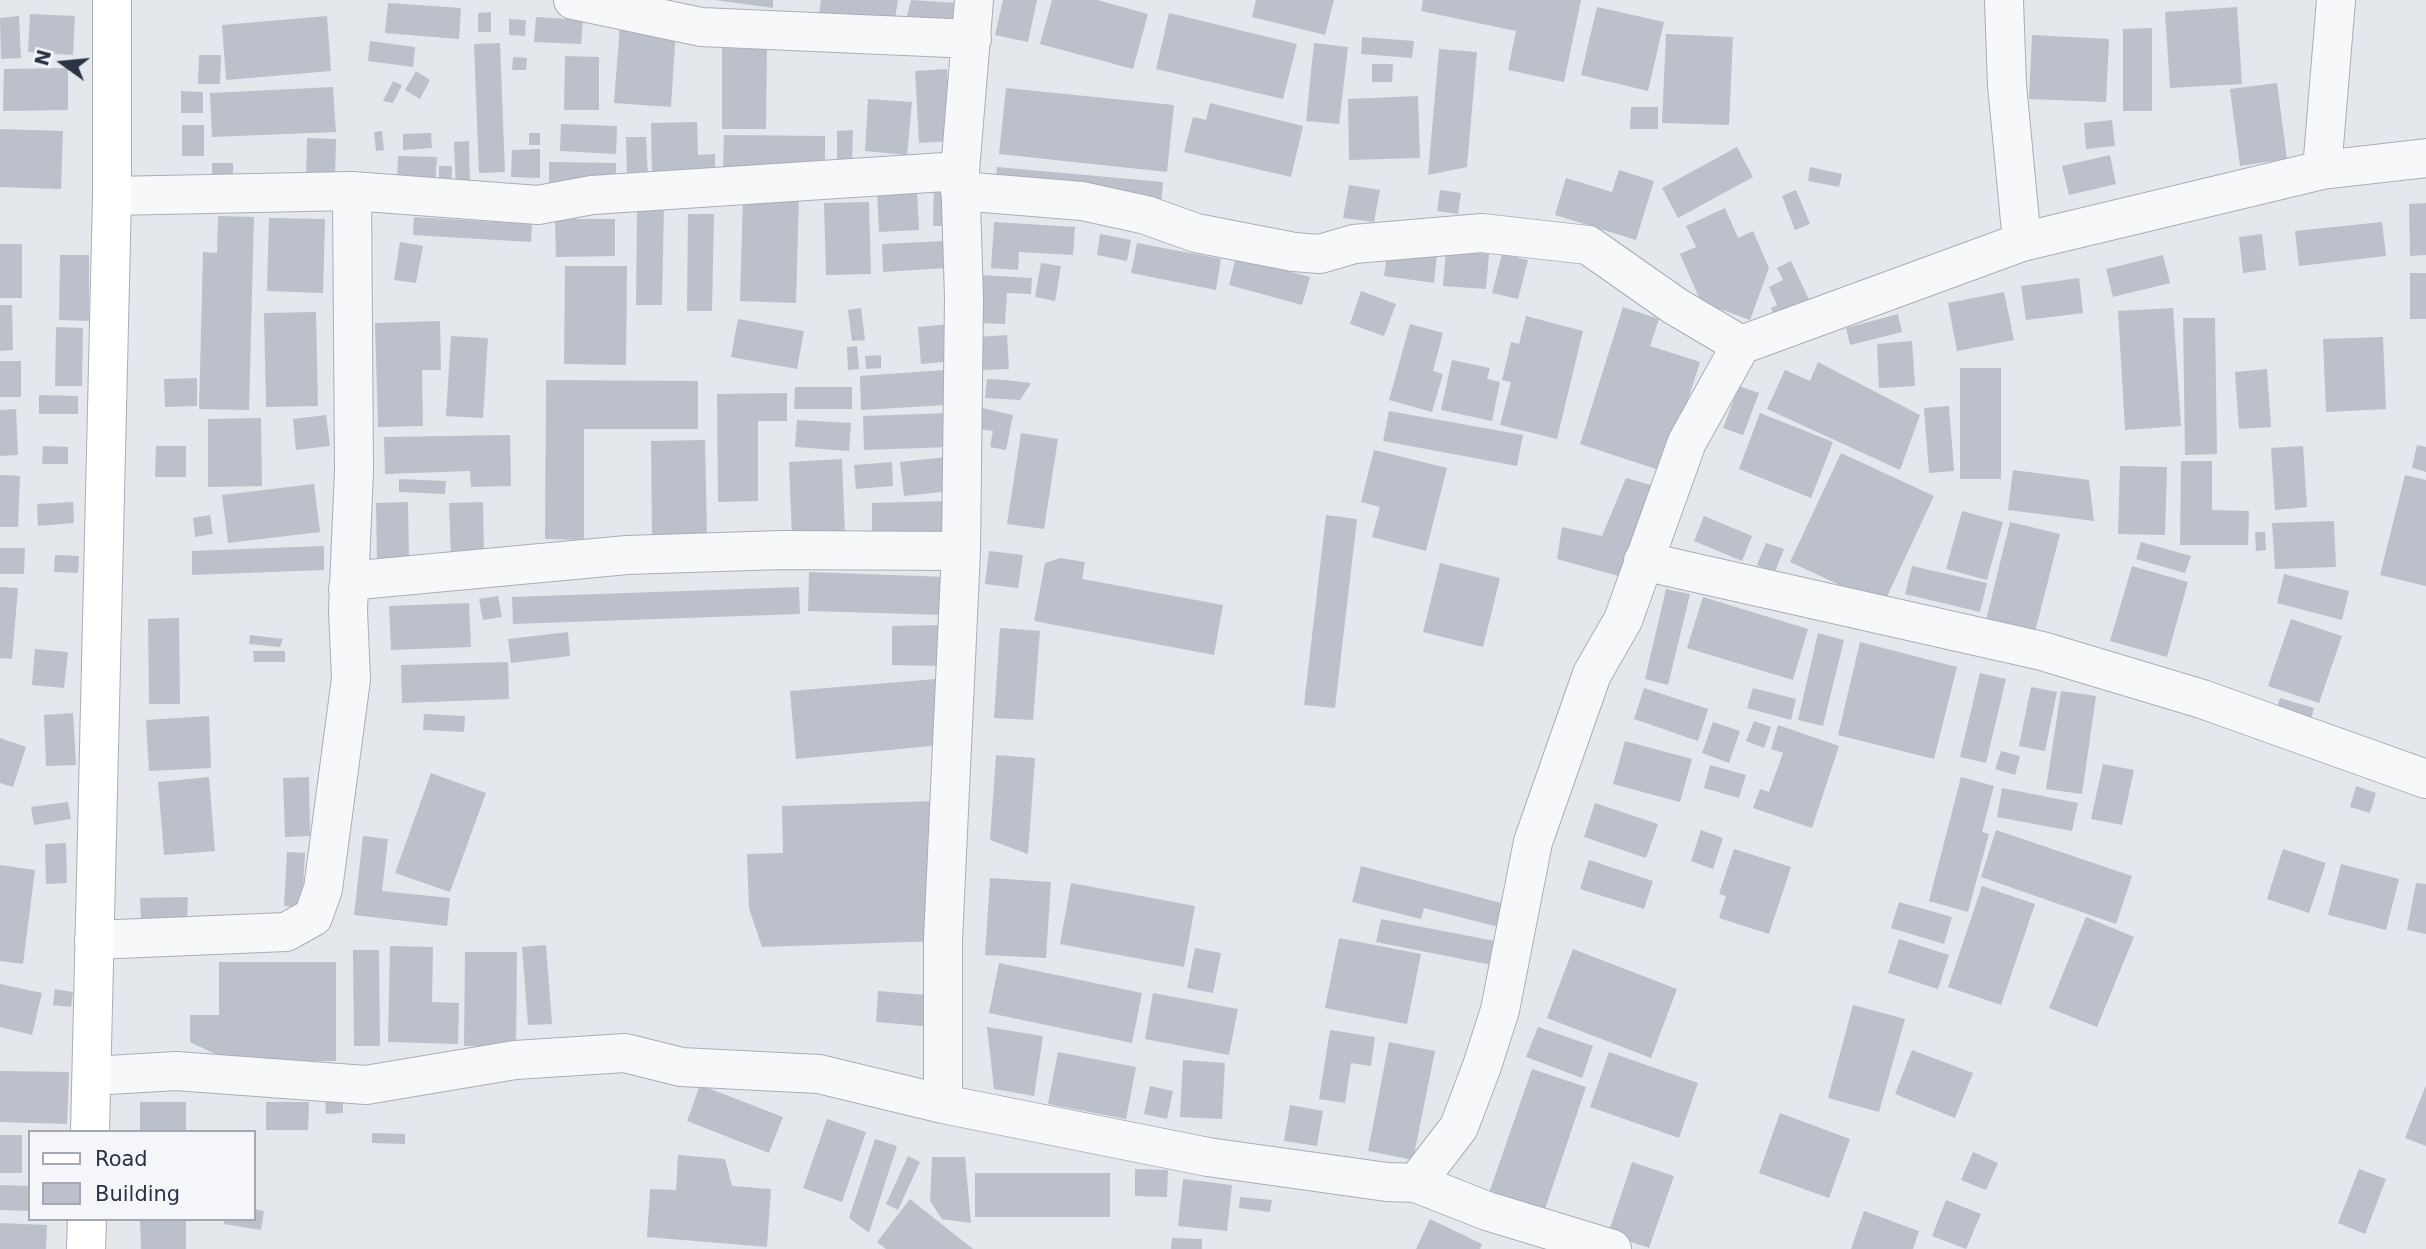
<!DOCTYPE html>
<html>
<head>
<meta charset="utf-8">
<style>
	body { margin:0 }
	#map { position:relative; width:2426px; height:1249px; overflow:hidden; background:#e4e7ec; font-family:"DejaVu Sans",sans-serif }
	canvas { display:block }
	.legend { position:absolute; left:28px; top:1130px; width:228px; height:91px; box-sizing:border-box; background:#f4f6f9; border:2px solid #a4a8b1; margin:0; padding:9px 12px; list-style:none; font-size:21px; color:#2b3445 }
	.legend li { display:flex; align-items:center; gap:14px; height:35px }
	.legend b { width:35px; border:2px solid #a4a8b1 }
	.north { position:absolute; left:28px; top:28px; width:70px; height:70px; -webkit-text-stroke:5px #f4f6f9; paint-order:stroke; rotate:285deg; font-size:19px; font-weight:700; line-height:28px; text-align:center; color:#2b3445 }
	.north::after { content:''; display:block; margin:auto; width:24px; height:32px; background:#2b3445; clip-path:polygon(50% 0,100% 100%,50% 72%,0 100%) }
</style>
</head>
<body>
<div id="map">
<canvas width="2426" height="1249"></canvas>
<ul class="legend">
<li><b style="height:9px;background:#fff"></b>Road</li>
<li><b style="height:19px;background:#bbc0ca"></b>Building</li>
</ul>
<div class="north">N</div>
</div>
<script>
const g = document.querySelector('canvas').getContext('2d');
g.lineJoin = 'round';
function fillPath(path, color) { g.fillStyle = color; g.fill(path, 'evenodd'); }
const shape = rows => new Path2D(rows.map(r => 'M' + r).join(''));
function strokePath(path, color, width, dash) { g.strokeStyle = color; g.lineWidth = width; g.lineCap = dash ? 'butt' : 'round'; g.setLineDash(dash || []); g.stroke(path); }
const building = shape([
	[715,0,773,0,773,8],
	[821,0,898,0,894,25,819,14],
	[911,0,957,3,949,32,906,20],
	[1003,0,1037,0,1028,42,995,35],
	[1052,0,1097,0,1148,14,1133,69,1040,44],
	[1256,0,1334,0,1325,35,1252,17],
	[1423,0,1581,0,1564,82,1508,70,1516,31,1421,11],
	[388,3,461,8,459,39,385,33],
	[1597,7,1664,22,1648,91,1581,75],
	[2237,7,2242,84,2170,88,2165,12],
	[491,12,491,32,478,32,478,13],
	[1169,13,1297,44,1283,99,1156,69],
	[30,14,75,16,73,55,28,52],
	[19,16,21,58,1,59,0,18],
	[327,16,331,71,226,80,222,25],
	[536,17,583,20,581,44,534,42],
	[509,19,526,20,525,36,509,35],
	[620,24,676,28,671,107,614,103],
	[2152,28,2152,111,2123,111,2123,29],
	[1666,34,1733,37,1729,125,1662,123],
	[2032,35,2109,39,2106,102,2029,99],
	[1362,37,1414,41,1412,58,1361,54],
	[370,41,415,47,413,67,368,61],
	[500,43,505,172,479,173,474,44],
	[1314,43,1348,47,1339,124,1306,121],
	[722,48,767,49,766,129,722,129],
	[1439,49,1477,52,1467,167,1428,175],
	[199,55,221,55,220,84,198,84],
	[565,56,599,57,599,110,564,110],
	[513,57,527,58,526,70,512,70],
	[1372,64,1393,64,1392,82,1372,82],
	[68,68,68,110,3,111,4,69],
	[947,69,951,141,919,143,915,71],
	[416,71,430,80,420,99,405,90],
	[393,81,402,85,393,103,383,101],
	[2277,83,2287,159,2240,166,2230,89],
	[333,87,336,132,212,137,210,93],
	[1006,88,1174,105,1167,172,999,154],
	[181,91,203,92,203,113,181,113],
	[1418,96,1420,158,1349,160,1348,99],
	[868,99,912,102,907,155,865,151],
	[1210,103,1303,126,1291,177,1184,152,1193,117,1206,120],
	[1631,107,1658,107,1658,129,1630,129],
	[2112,120,2115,146,2086,149,2084,123],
	[697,122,698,155,715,154,715,174,652,175,651,123],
	[561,124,617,126,616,154,560,151],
	[182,125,204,125,204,156,182,156],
	[0,129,63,131,61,189,0,187],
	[853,130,852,161,837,161,837,131],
	[382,131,384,150,376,151,374,132],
	[431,133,432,148,403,150,403,134],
	[529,133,540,133,540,145,529,145],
	[724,135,825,136,825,168,723,167],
	[626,137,646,137,648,178,627,179],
	[307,138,336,139,335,180,306,179],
	[469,141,470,188,456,188,454,142],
	[1737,147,1753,177,1678,218,1662,188],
	[540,149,540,178,511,177,512,150],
	[2110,155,2116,184,2069,195,2062,166],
	[398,156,437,157,435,187,397,186],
	[549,162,616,163,616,183,549,182],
	[212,163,233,163,233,184,212,184],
	[439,166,452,166,451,188,439,188],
	[997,167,1163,182,1161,204,995,188],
	[1810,167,1842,174,1839,187,1808,181],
	[1619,170,1654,181,1636,240,1555,215,1566,178,1612,192],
	[934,182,953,182,953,226,933,226],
	[1349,185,1380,190,1374,222,1343,218],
	[917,190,919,230,879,232,877,192],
	[1440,190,1461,193,1458,214,1437,211],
	[1796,190,1810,224,1795,230,1782,196],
	[743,195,799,196,796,303,740,301],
	[869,202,871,274,826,275,824,203],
	[2426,203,2426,255,2410,256,2409,204],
	[637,204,664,204,662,305,636,305],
	[1725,208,1738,238,1753,231,1769,268,1750,320,1701,302,1680,254,1696,247,1686,226],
	[688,214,714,214,712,311,687,311],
	[218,216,254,217,249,410,199,409,203,252,217,253],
	[414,217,532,224,531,242,413,235],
	[269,218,325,219,323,293,267,291],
	[555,219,615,219,615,256,556,257],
	[994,222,1075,227,1073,255,1019,252,1018,270,991,268],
	[2382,222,2386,256,2299,266,2295,231],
	[1100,234,1131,240,1127,261,1097,255],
	[2262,234,2266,270,2243,273,2239,237],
	[945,241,946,268,883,272,882,244],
	[400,242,423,246,416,283,394,280],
	[1137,243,1221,259,1216,290,1131,273],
	[0,244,22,244,22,298,0,298],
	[1388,249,1437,254,1434,283,1384,276],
	[1446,250,1489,254,1486,289,1443,286],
	[1502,254,1528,260,1518,299,1492,293],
	[60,255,89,255,89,321,59,320],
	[2163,255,2170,283,2113,297,2106,269],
	[1236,257,1310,277,1302,305,1229,285],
	[1791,261,1813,308,1777,324,1771,308,1777,305,1769,287,1783,280,1777,268],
	[1041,263,1061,266,1055,301,1035,297],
	[565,266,627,266,626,365,564,364],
	[2410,273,2426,273,2426,319,2410,319],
	[981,275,1032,278,1031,294,1007,293,1005,324,978,323],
	[2079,278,2083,313,2026,320,2021,286],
	[1361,291,1396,304,1384,336,1350,324],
	[2004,292,2014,340,1957,351,1948,303],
	[0,305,12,305,13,350,0,351],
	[1623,307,1659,319,1650,346,1700,362,1665,472,1580,444],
	[861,308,865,340,852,341,848,310],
	[2173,308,2181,426,2125,430,2118,311],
	[316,312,318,406,266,407,264,313],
	[1898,314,1902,332,1850,345,1846,328],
	[1526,316,1583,331,1557,439,1500,425,1511,382,1502,380,1511,342,1519,344],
	[2183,318,2215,318,2217,454,2185,455],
	[738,319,804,331,797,369,731,357],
	[440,321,441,370,422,370,423,426,378,427,375,323],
	[951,324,954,361,921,364,918,327],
	[1410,324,1443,333,1433,371,1443,374,1432,412,1389,400],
	[56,327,83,328,82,386,55,386],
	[1007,335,1009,369,980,370,978,337],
	[451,336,488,338,483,418,446,416],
	[2383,337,2386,409,2326,412,2323,339],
	[1912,341,1915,386,1879,388,1877,344],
	[857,346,859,369,848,370,847,347],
	[881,355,881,368,866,369,865,356],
	[1452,360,1490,368,1487,379,1500,382,1492,421,1441,410],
	[0,361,21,361,21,397,0,397],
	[1818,362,1920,415,1900,470,1767,409,1785,370,1810,381],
	[1960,368,2001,368,2001,479,1960,479],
	[2267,369,2271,427,2239,429,2235,372],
	[944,370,946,405,861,410,860,376],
	[197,378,197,406,165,407,164,379],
	[987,379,1005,380,1031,383,1020,400,985,398],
	[546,380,698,381,698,429,584,429,584,540,545,539],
	[1739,386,1759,393,1743,435,1723,428],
	[795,387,852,387,852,409,794,409],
	[787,393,787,421,758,421,758,501,718,502,717,394],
	[39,395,78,396,78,414,39,414],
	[1949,406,1954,471,1929,473,1924,408],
	[982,408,1013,415,1006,450,990,447,993,431,978,429],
	[16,409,18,455,0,456,0,410],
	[1389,411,1523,435,1517,466,1383,441],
	[950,413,950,447,864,450,863,416],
	[1760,413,1833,442,1811,498,1739,469],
	[326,415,330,446,296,450,293,419],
	[261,418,262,486,208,487,208,419],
	[797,420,851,423,849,451,795,447],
	[1021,433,1058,439,1044,529,1007,524],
	[510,435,511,486,471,487,470,471,385,474,384,437],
	[705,440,707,536,652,537,651,441],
	[2417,445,2426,447,2426,472,2412,468],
	[43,446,68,447,68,464,42,464],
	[156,446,186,446,186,477,155,477],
	[2303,446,2307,507,2275,510,2271,448],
	[1374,450,1447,468,1426,551,1372,537,1380,507,1361,502],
	[1841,453,1934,496,1883,605,1790,562],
	[947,457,951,491,904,496,900,462],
	[842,459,845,536,792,539,789,462],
	[2181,461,2212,461,2212,510,2249,511,2248,545,2180,545],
	[892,462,893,486,856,489,854,465],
	[2120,466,2167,467,2165,535,2118,534],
	[2013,470,2089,480,2094,521,2008,510],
	[0,475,20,476,18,527,0,527],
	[2405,475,2426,480,2426,586,2380,575],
	[1626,478,1654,486,1629,579,1557,559,1562,527,1602,536],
	[399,479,446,481,445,494,399,492],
	[314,484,320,532,228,543,222,495],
	[950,501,951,540,872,542,872,503],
	[73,502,74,523,38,526,37,504],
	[408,502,409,561,377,563,376,503],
	[483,502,484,558,451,559,449,503],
	[1962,511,2003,522,1987,580,1946,569],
	[210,515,213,534,195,537,193,518],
	[1326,515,1357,519,1335,708,1304,705],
	[1704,516,1752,536,1742,561,1694,541],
	[2334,521,2336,567,2275,569,2272,523],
	[2010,522,2060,534,2035,632,1986,620],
	[2255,532,2265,532,2266,550,2256,551],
	[2141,542,2191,556,2185,573,2136,559],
	[1766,543,1784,549,1775,572,1757,565],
	[324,546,324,570,192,575,192,551],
	[0,548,25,548,24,574,0,574],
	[989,551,1023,555,1018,588,985,584],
	[55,555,79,556,78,573,54,572],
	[1060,558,1085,562,1082,579,1223,605,1214,655,1034,621,1045,563],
	[1440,563,1500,578,1483,647,1423,632],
	[1912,566,1987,583,1980,612,1905,594],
	[2132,566,2188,582,2167,657,2110,641],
	[809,572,947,577,945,615,808,611],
	[2284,574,2349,591,2342,620,2277,603],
	[0,587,18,588,12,659,0,658],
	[799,587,800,614,513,624,512,597],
	[1666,589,1690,594,1668,685,1645,679],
	[498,596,502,617,483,620,479,599],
	[1703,597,1808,629,1793,680,1687,648],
	[469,603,471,647,391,650,389,606],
	[179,618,180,704,149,704,148,619],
	[2291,619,2342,636,2319,703,2268,686],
	[943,625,943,666,892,665,892,626],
	[1000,628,1040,631,1033,720,994,718],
	[568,632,570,656,511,663,508,639],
	[1818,633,1844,640,1823,726,1798,720],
	[250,635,283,639,280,647,249,644],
	[1860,642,1957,667,1934,759,1838,735],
	[35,649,68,652,64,688,32,685],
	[253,651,285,651,285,662,254,662],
	[508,662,509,699,402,703,401,665],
	[1980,673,2006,679,1986,763,1960,757],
	[936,679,942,745,796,759,790,691],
	[2031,687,2057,692,2045,751,2019,746],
	[1644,688,1708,709,1698,741,1634,719],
	[1753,688,1796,699,1791,720,1747,708],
	[2061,691,2096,696,2082,794,2046,789],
	[2280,698,2314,708,2310,723,2275,713],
	[73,713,76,765,46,766,44,715],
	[424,714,465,716,464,732,423,730],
	[209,716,211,768,149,771,146,720],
	[1754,721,1771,727,1764,748,1746,741],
	[1713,722,1740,731,1729,763,1702,753],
	[1778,725,1839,746,1812,828,1753,808,1760,789,1769,792,1783,753,1771,749],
	[0,738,26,747,13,787,0,783],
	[1625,741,1692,759,1680,802,1613,784],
	[2001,751,2020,756,2015,775,1995,769],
	[996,755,1035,758,1028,854,990,840],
	[2103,764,2134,770,2122,825,2091,819],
	[1710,765,1746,775,1739,798,1704,788],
	[431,773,486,793,450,892,395,873],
	[209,777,215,851,164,855,158,782],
	[309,777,310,836,285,837,283,778],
	[1961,777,1994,786,1982,832,1989,834,1968,912,1929,901],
	[2356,786,2376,793,2370,813,2350,807],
	[2002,788,2078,803,2072,831,1997,817],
	[935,801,939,941,762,947,749,908,747,854,783,853,782,806],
	[68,802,71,819,34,825,31,807],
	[1595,803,1658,824,1646,858,1584,837],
	[1701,830,1723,838,1713,869,1691,861],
	[1996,830,2132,876,2116,924,1981,877],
	[363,836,388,839,382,891,450,898,447,926,354,915],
	[66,843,67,883,46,884,45,844],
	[1734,849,1791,867,1769,934,1719,918,1726,896,1719,894],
	[2283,849,2326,863,2309,913,2267,899],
	[287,852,305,853,302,907,284,906],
	[1589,860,1653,881,1644,909,1580,889],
	[2341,864,2399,879,2386,930,2328,915],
	[0,865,35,870,23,964,0,961],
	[1361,866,1505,904,1499,927,1424,908,1421,919,1352,902],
	[990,878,1051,882,1046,958,985,955],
	[1071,883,1195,906,1184,967,1060,944],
	[2416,883,2426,884,2426,934,2407,930],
	[1982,886,2035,904,2001,1005,1948,987],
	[188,897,187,919,141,920,140,898],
	[1899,902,1952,917,1944,944,1891,928],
	[2086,917,2134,937,2097,1027,2049,1008],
	[1381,919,1505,943,1492,965,1376,942],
	[1339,938,1421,954,1407,1024,1325,1008],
	[1899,939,1949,955,1938,989,1888,973],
	[546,945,552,1024,528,1025,522,947],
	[390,946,433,947,432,1002,459,1003,458,1044,388,1042],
	[1195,948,1221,953,1213,993,1187,988],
	[1573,949,1677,989,1651,1058,1547,1018],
	[353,950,379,950,380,1046,354,1046],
	[465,952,517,952,516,1046,464,1046],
	[219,962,336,962,336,1061,230,1061,190,1042,190,1015,219,1015],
	[999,963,1142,993,1132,1043,989,1013],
	[0,984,42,993,32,1035,0,1027],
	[55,989,73,992,71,1007,53,1005],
	[878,991,926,995,923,1026,876,1022],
	[1153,993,1238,1009,1229,1055,1145,1039],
	[1853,1005,1905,1019,1879,1112,1828,1098],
	[987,1027,1043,1036,1034,1096,994,1089],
	[1538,1027,1593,1046,1582,1078,1526,1057],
	[1330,1030,1375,1037,1371,1066,1351,1063,1345,1103,1319,1099],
	[1389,1042,1435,1051,1413,1160,1368,1151],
	[1912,1050,1973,1073,1955,1118,1895,1094],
	[1058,1052,1136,1067,1126,1119,1048,1104],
	[1609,1052,1698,1083,1679,1138,1590,1107],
	[1183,1060,1225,1063,1222,1119,1180,1117],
	[1532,1069,1586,1087,1544,1212,1489,1193],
	[0,1071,69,1072,67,1124,0,1122],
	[700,1085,783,1117,769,1153,687,1121],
	[2426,1085,2426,1146,2405,1138],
	[1150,1086,1173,1091,1167,1119,1144,1114],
	[343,1098,343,1113,326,1114,325,1099],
	[140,1102,186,1102,186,1132,140,1132],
	[266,1102,309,1102,308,1130,266,1130],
	[1290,1105,1323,1111,1317,1146,1284,1141],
	[1780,1113,1850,1139,1829,1198,1759,1173],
	[827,1119,866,1132,842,1202,803,1188],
	[372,1133,405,1134,405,1144,372,1143],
	[0,1135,22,1135,22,1173,0,1173],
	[875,1139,897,1146,869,1233,849,1218],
	[1973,1152,1998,1163,1986,1190,1961,1180],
	[678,1155,725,1159,732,1186,771,1189,767,1247,647,1237,650,1189,676,1190],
	[908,1156,920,1162,898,1210,886,1204],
	[932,1157,965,1157,971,1223,942,1219,930,1201],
	[1632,1162,1674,1176,1649,1248,1608,1234],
	[1135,1169,1168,1170,1167,1197,1135,1196],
	[2359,1169,2386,1179,2365,1234,2338,1223],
	[975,1173,1110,1173,1110,1217,975,1217],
	[1183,1179,1232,1185,1227,1231,1178,1226],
	[0,1185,30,1186,30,1211,0,1210],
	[1240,1197,1272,1200,1270,1212,1239,1208],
	[910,1199,973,1249,886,1249,877,1242],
	[1946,1200,1981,1214,1966,1249,1932,1236],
	[254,1209,264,1211,261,1230,224,1224,225,1219,254,1219],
	[1864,1211,1919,1231,1913,1249,1851,1249],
	[140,1219,186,1219,186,1249,141,1249],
	[1430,1219,1482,1244,1480,1249,1416,1249],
	[0,1223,47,1225,46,1249,0,1249],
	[1172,1238,1202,1239,1202,1249,1171,1249]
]);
const street = shape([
	[573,0,701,27,972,39],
	[2004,0,2007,85,2022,242],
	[2322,170,2336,0],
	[960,191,1082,201,1146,215,1196,233,1294,252,1320,254,1354,244,1482,233,1588,245,1675,306,1741,345],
	[112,196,352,191,538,205,592,195,960,171],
	[1643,561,2042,651,2202,699,2426,779],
	[348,589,359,580,627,555,782,550,961,551],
	[94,940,286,932,313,917,323,889,351,679,348,610,354,471,352,191],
	[92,1076,176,1071,366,1085,515,1060,625,1053,681,1067,819,1074,943,1104,1208,1157,1387,1182,1416,1183,1487,1211,1612,1249],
	[943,1104,943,940,961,551,964,297,960,171,974,0],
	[1416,1183,1459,1127,1482,1066,1500,1010,1533,842,1592,674,1623,620,1687,442,1741,345,2022,242,2322,170,2426,158]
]);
const secondary = shape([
	[90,1132,112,196,112,0],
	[86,1249,87,1219]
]);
fillPath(building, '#bbc0ca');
strokePath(street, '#a9aeb7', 40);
strokePath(secondary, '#a9aeb7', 40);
strokePath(street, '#f7f8fa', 38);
strokePath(secondary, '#fff', 38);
</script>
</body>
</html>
